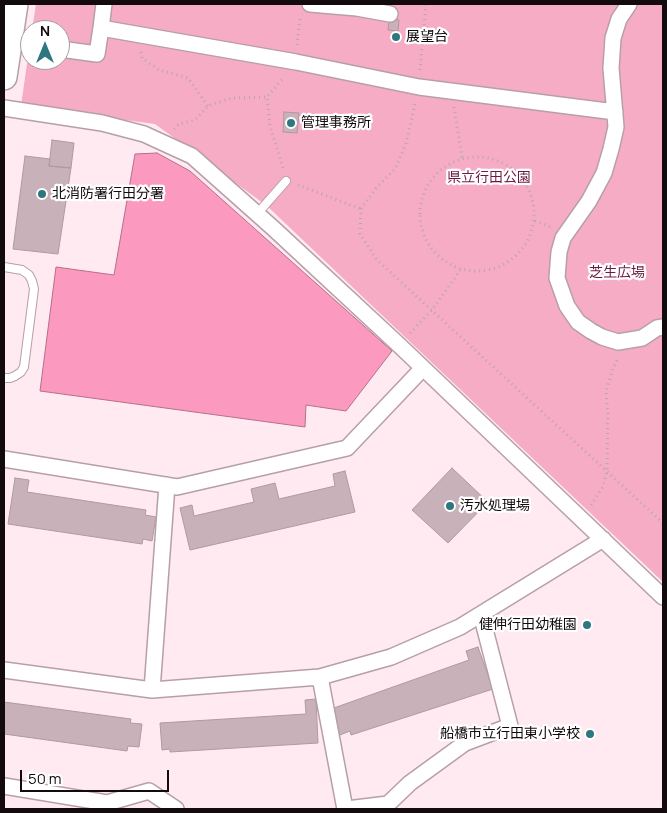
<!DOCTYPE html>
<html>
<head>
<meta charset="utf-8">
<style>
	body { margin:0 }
	#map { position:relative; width:667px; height:813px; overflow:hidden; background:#ffeaf1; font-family:Manrope,sans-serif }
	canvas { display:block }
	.frame { position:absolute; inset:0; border:5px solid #120a0c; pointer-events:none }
	.north { position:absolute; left:20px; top:20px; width:50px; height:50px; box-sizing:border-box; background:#fff; border:1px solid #a09d9e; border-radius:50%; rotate:0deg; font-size:14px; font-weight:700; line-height:20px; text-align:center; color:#120a0c }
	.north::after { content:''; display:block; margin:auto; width:18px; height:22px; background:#2e7780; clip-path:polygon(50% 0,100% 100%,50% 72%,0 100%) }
	.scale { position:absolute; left:20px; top:770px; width:149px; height:22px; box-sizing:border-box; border:2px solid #120a0c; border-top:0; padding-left:6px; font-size:15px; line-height:18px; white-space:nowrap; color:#120a0c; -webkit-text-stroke:4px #fff; paint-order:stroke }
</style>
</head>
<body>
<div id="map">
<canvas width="667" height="813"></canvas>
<div class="frame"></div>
<div class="north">N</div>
<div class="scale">50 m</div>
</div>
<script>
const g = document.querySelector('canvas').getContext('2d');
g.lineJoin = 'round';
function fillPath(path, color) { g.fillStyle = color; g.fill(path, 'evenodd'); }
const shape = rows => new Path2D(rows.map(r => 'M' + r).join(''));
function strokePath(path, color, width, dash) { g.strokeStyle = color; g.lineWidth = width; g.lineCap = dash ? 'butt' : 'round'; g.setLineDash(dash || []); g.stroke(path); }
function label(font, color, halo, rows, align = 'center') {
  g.font = font + ' Manrope,"Noto Sans JP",sans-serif'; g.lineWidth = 4.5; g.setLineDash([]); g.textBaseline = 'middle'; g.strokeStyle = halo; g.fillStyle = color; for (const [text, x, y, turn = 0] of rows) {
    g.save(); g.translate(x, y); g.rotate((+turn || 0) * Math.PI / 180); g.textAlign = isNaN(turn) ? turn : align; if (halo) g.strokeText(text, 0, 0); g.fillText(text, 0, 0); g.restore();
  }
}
const green = shape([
	[36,4,663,4,663,582,267,206,155,124,21,106,30,42,30,60,60,60,60,30,32,30]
]);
const water = shape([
	[157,153,190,171,392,351,346,411,306,405,305,427,40,391,56,267,114,275,135,154,157,153]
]);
const building = shape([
	[389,20,399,20,398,31,388,30,389,20],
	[284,112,299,113,297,133,283,132,284,112],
	[52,140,74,143,71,168,49,166,52,140],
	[25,156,50,159,49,166,71,168,58,254,13,249,25,156],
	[452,468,488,502,448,543,412,510,452,468],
	[345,471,355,512,190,550,180,508,192,505,194,516,254,502,251,489,275,483,279,499,335,486,333,474,345,471],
	[15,478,29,480,27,492,146,510,145,515,156,517,152,541,143,539,142,544,8,524,15,478],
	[478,647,493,689,351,735,350,731,340,735,331,709,469,660,466,651,478,647],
	[316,699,318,743,170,752,170,749,162,750,160,723,306,714,305,700,316,699],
	[4,702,131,719,130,723,142,724,139,747,128,746,127,751,4,734,4,702]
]);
const path = shape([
	[297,45,300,17],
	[141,52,142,58,159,70,188,78,208,106],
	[420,70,426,4],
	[415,104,406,144,395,169,377,187,361,209,360,234,377,260,663,523],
	[454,107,462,159],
	[174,129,179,124,195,120,208,106,232,98,267,97],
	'420 214a57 57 0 1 1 114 0a57 57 0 1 1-114 0Z',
	[283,168,270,126,267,97,284,77],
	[298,185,361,209],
	[535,221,551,227],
	[410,333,432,310,461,269],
	[591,505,603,487,607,471,608,415,606,391,613,368,618,358]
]);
const lane = shape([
	[257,214,286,181],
	[4,267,22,270,29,275,32,281,34,289,24,367,21,372,15,376,10,378,4,378]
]);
const street = shape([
	[104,4,101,28,296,62,419,87,615,112],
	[310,4,357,8,390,14],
	[629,4,619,19,613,38,611,68,616,127,611,149,604,173,589,201,563,238,559,252,557,278,567,306,578,322,591,331,602,337,618,342,642,338,657,328,663,327],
	[22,43,30,45],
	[60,49,97,54,101,28],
	[4,108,102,123,144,134,192,156,273,228,399,345,663,597],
	[4,459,177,487,347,448,423,368],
	[4,670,152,690,320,677,391,657,460,627,603,539],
	[320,677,345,809],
	[152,690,167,485],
	[4,786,107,803],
	[106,809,107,803,149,791,176,809],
	[347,809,388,804,410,783,465,743,510,726,481,614]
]);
const primary = shape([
	[4,77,15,4]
]);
const markers = [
	[396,37,5,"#2e7780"],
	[291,123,5,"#2e7780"],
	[42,194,5,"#2e7780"],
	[450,506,5,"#2e7780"],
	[587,625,5,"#2e7780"],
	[590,734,5,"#2e7780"]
];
const poiNames = [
	["展望台",406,37],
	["管理事務所",301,123],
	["北消防署行田分署",52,194],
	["汚水処理場",460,506],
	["健伸行田幼稚園",577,625,"right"],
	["船橋市立行田東小学校",580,734,"right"]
];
const parkNames = [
	["県立行田公園",489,178],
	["芝生広場",617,273]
];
fillPath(green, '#f7acc6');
fillPath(water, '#fc99be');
strokePath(water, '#b66e89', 1);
fillPath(building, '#c9b1b9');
strokePath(building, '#b099a0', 1);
strokePath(lane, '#b79fa7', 10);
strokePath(street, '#b79fa7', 18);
strokePath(primary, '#b79fa7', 28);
strokePath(path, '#b7a6ac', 3, [1, 4]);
strokePath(lane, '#fff', 8);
strokePath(street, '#fff', 15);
strokePath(primary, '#fff', 25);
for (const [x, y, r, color] of markers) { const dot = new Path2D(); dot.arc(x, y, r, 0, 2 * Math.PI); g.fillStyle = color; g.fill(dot); strokePath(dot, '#fff', 2); }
label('14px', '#120a0c', '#fff', poiNames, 'left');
label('14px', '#6e1940', '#fff', parkNames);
</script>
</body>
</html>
